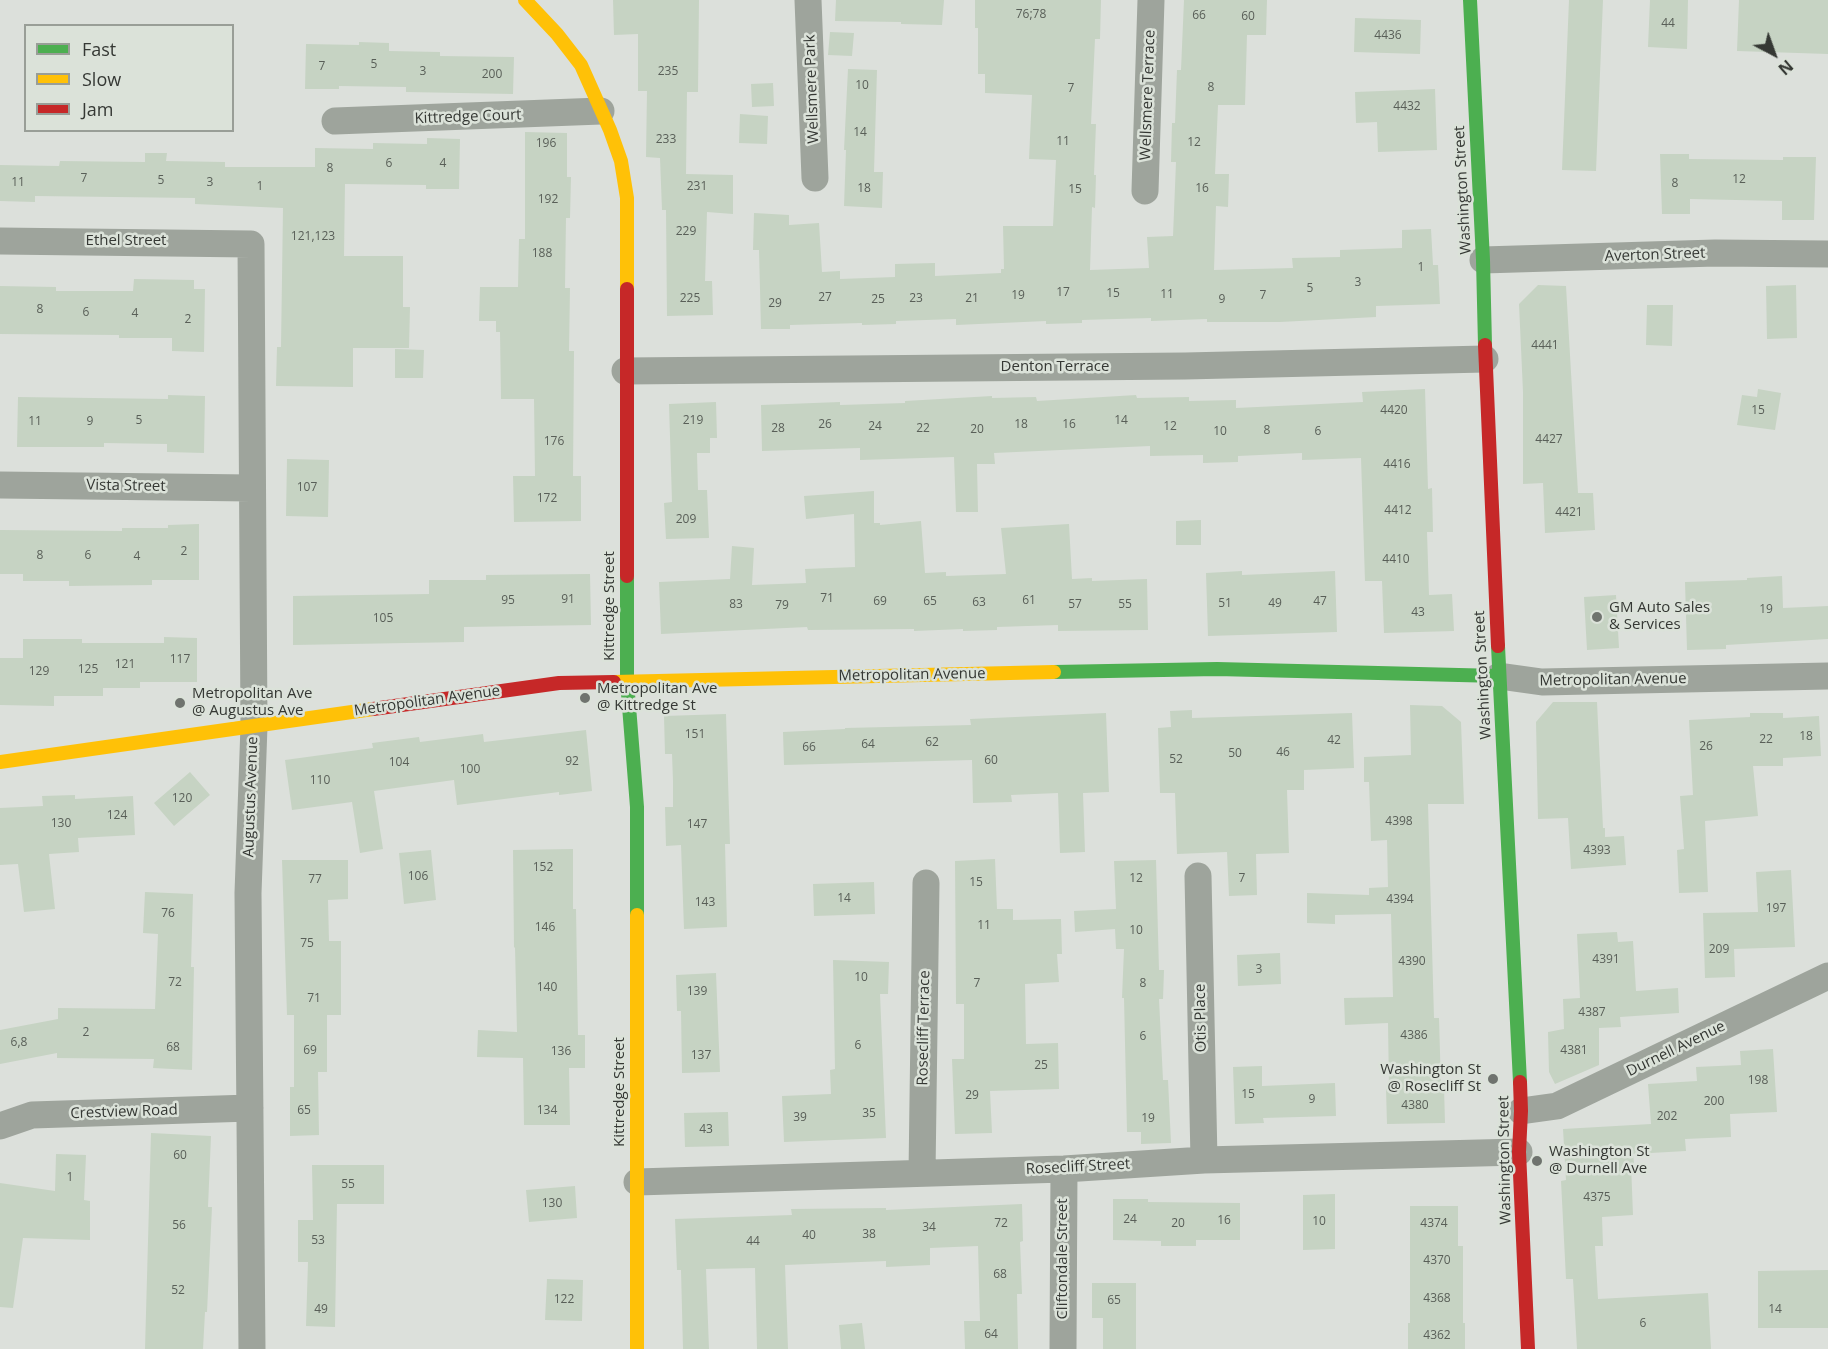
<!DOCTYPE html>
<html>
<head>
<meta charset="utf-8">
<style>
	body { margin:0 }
	#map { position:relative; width:1828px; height:1349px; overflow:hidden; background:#dce0db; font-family:"Open Sans",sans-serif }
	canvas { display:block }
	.legend { position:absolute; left:24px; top:24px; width:210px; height:108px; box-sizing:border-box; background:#dbe2d9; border:2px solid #999e97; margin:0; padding:8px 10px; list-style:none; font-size:18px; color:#353834 }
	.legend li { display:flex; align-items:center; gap:12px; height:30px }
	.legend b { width:30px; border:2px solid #999e97 }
	.north { position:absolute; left:1744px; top:24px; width:60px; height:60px; -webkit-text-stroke:4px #dbe2d9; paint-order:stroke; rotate:139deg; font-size:16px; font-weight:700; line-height:24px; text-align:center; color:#353834 }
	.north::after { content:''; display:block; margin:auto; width:21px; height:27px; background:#353834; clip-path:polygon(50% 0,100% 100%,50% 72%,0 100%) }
</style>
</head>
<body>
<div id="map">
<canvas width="1828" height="1349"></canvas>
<ul class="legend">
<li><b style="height:8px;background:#4caf50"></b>Fast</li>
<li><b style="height:8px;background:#ffc107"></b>Slow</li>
<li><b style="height:8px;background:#c62828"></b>Jam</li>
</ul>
<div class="north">N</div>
</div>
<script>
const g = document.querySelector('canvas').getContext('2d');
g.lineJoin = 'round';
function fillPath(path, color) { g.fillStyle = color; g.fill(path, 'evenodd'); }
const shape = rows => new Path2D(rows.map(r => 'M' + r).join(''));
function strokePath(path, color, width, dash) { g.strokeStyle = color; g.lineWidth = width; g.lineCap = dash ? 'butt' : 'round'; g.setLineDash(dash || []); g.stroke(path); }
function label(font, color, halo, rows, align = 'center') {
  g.font = font + ' "Open Sans",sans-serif'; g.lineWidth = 5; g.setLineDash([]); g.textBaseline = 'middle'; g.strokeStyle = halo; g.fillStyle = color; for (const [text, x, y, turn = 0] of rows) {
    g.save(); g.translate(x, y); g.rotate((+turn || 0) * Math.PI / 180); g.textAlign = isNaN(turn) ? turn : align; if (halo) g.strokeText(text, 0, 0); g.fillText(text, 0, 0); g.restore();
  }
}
const building = shape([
	[613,0,699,0,698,92,687,92,686,174,733,175,733,214,707,212,705,281,712,281,713,315,667,316,666,210,662,210,660,158,646,157,647,91,638,91,638,34,614,35],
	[836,0,944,0,942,25,901,24,901,22,835,21],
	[975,0,1101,0,1100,39,1095,39,1091,124,1096,124,1094,175,1096,175,1095,208,1092,207,1090,270,1149,268,1147,237,1173,236,1176,162,1171,162,1172,123,1175,123,1177,70,1181,70,1184,0,1267,0,1266,35,1247,35,1245,105,1218,105,1215,174,1229,174,1228,207,1216,206,1214,270,1293,268,1292,258,1340,257,1340,250,1402,248,1402,230,1431,229,1433,265,1438,265,1440,304,1376,306,1376,317,1280,322,1207,322,1207,319,1151,321,1151,318,1082,320,1082,323,1046,324,1046,321,956,325,956,319,896,321,896,324,862,325,862,323,790,325,790,329,761,329,759,250,753,250,754,213,789,215,789,225,819,223,822,272,840,271,840,279,895,277,895,264,935,263,935,276,1001,273,1001,269,1004,269,1003,226,1053,226,1056,160,1029,159,1032,95,985,93,985,74,978,74,978,28,975,28],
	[1569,0,1603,0,1596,171,1562,170],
	[1650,0,1688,0,1687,49,1648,47],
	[1739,0,1828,0,1828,54,1737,51],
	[1355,18,1421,20,1420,54,1354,52],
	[830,32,854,33,852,56,828,55],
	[359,42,389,43,389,51,440,52,440,56,514,57,513,94,406,92,406,87,339,86,339,89,305,89,306,44,359,45],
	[848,69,877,70,874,172,883,172,882,208,844,206,846,150,844,150],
	[773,83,774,106,752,107,751,84],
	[1435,89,1437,150,1378,152,1377,122,1356,123,1355,92],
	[740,114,768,116,767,144,739,143],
	[525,132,567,133,567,177,571,177,570,218,566,218,565,288,570,288,569,351,574,351,573,476,581,476,581,521,514,522,513,476,535,476,534,399,501,399,500,332,496,332,496,321,479,321,480,287,518,287,519,239,525,239],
	[427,138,460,139,459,189,426,189,426,185,345,184,344,256,403,256,403,307,410,307,409,348,353,348,353,387,276,386,277,347,281,347,283,208,195,204,195,198,35,196,35,202,0,201,0,165,59,166,60,161,145,162,145,153,167,153,166,161,225,162,225,167,315,167,315,148,373,149,373,143,427,144],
	[1660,154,1689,154,1689,159,1783,160,1783,157,1816,157,1814,220,1782,220,1782,201,1690,199,1690,214,1662,214],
	[134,279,194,280,194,289,205,289,204,352,172,351,172,338,119,338,119,335,0,334,0,286,56,287,56,291,133,291],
	[1538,285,1566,286,1578,493,1593,493,1595,530,1545,533,1543,483,1523,484,1523,392,1519,304],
	[1796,285,1797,338,1767,339,1766,286],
	[1647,305,1673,305,1672,346,1646,345],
	[395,349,424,350,423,378,395,378],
	[1425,389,1428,489,1432,488,1433,532,1427,532,1429,595,1452,594,1454,631,1384,633,1382,581,1365,581,1361,458,1302,460,1302,453,1238,456,1238,462,1203,463,1203,455,1150,456,1150,446,994,453,995,464,977,464,978,512,956,512,954,457,860,460,860,448,762,451,761,405,840,402,840,405,905,403,905,401,992,396,992,398,1036,397,1037,401,1136,395,1137,398,1189,397,1189,401,1236,400,1236,408,1363,402,1362,392],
	[1758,389,1781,393,1775,430,1737,425,1742,395,1757,397],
	[168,395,205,396,204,453,167,452,167,444,104,443,104,447,17,447,18,397,168,399],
	[716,402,717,438,710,438,710,453,697,453,698,490,707,490,709,538,666,539,664,503,672,502,669,404],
	[287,459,329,460,328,517,286,516],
	[874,491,874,523,880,523,880,525,921,521,925,573,946,572,946,576,1006,574,1001,528,1069,524,1072,579,1092,578,1092,581,1147,579,1148,630,1058,631,1058,625,997,627,997,630,963,631,963,629,914,631,914,629,808,630,807,627,661,634,659,582,730,579,732,546,754,548,752,585,806,583,805,569,855,567,854,514,806,519,804,496],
	[1201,520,1201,545,1176,545,1176,521],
	[199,524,199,580,152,580,152,585,69,586,69,581,23,581,23,574,0,574,0,530,122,531,122,528,168,528,168,525],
	[1242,571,1242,575,1335,571,1337,632,1208,636,1206,573],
	[590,574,591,625,464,627,464,642,293,645,293,596,429,594,429,580,486,580,486,575],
	[1782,576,1783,608,1828,606,1828,639,1726,645,1726,649,1687,650,1685,582,1747,580,1747,578],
	[1616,595,1619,648,1587,650,1584,597],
	[164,637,197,638,197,682,140,682,140,688,103,688,103,696,54,696,54,706,0,705,0,658,23,658,23,639,82,639,82,643,164,643],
	[1553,702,1597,702,1603,828,1605,828,1605,837,1624,836,1626,865,1571,869,1568,818,1538,819,1536,722],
	[1410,705,1442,706,1461,722,1464,804,1428,804,1434,1018,1439,1018,1441,1087,1444,1087,1445,1123,1387,1124,1386,1089,1389,1089,1388,1023,1345,1025,1344,998,1393,997,1391,914,1335,915,1335,924,1307,923,1307,893,1369,895,1369,888,1388,887,1387,840,1371,841,1369,782,1364,782,1364,757,1411,755],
	[1192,710,1192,718,1352,713,1354,768,1304,770,1304,790,1287,790,1289,853,1256,854,1257,895,1229,896,1227,852,1177,854,1175,793,1160,793,1158,728,1171,727,1170,711],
	[1106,713,1109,792,1083,793,1085,852,1060,853,1058,793,1011,795,1012,802,973,803,972,760,784,765,783,732,845,729,845,728,971,725,970,719],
	[1750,713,1783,713,1783,718,1819,716,1821,756,1783,758,1783,766,1753,766,1758,816,1705,821,1708,892,1679,893,1677,850,1684,849,1680,796,1693,795,1689,720,1750,717],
	[726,714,730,844,725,844,727,927,684,929,681,845,666,846,665,807,673,807,673,781,672,754,665,754,664,716],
	[586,730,592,791,559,795,559,792,457,805,454,780,374,791,383,849,360,853,352,802,292,810,285,760,373,748,372,743,419,737,420,742,483,734,484,742],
	[190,772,210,795,174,826,154,803],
	[75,795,75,799,133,796,135,835,78,838,79,852,49,854,55,909,24,912,18,864,0,865,0,808,43,806,42,796],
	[573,849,573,909,576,909,578,1035,585,1035,585,1068,569,1068,570,1125,524,1125,523,1058,477,1057,478,1030,517,1032,515,947,514,948,513,850],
	[431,850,436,900,404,904,399,853],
	[995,859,997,909,1013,909,1013,920,1061,919,1062,954,1057,954,1059,982,1025,984,1026,1044,1058,1043,1059,1089,990,1091,992,1133,955,1134,952,1059,964,1059,964,1004,956,1004,955,861],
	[282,860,348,860,348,899,328,900,329,941,341,941,341,1015,327,1015,327,1072,318,1072,319,1135,290,1136,290,1087,294,1087,294,1015,287,1015],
	[1156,860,1159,970,1164,970,1163,999,1159,999,1163,1080,1168,1080,1171,1143,1141,1144,1141,1132,1127,1132,1124,998,1122,998,1124,949,1116,949,1115,929,1075,932,1074,911,1116,909,1114,861],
	[1791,870,1795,947,1734,949,1735,977,1705,978,1703,913,1758,912,1756,872],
	[874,882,875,914,814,916,813,884],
	[145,892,193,894,191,967,194,967,192,1070,153,1068,154,1059,57,1058,57,1053,0,1064,0,1030,58,1019,58,1008,155,1009,158,934,143,933],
	[1617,932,1618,942,1633,941,1636,991,1678,988,1679,1013,1620,1017,1621,1027,1599,1028,1599,1065,1555,1084,1549,1072,1548,1032,1564,1029,1563,999,1580,998,1577,934],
	[1280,953,1281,984,1238,986,1237,955],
	[833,960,889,962,888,994,880,994,886,1138,784,1142,782,1096,831,1094,830,1070,835,1069],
	[716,973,720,1072,682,1073,681,1011,677,1011,676,975],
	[1773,1049,1777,1112,1730,1114,1731,1137,1685,1139,1686,1151,1633,1154,1634,1163,1631,1164,1633,1215,1602,1217,1603,1246,1595,1246,1598,1299,1708,1293,1711,1349,1577,1349,1573,1279,1566,1279,1561,1181,1566,1180,1563,1129,1651,1124,1648,1084,1697,1081,1696,1067,1741,1065,1740,1051],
	[1262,1066,1262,1086,1335,1083,1336,1116,1263,1118,1264,1123,1235,1124,1233,1067],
	[728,1112,729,1146,685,1147,684,1113],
	[151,1133,211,1136,208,1207,212,1207,207,1312,205,1312,203,1349,145,1349],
	[56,1154,86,1155,84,1200,90,1201,90,1240,23,1238,13,1308,0,1307,0,1183,55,1191],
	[312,1165,384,1165,384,1204,337,1204,335,1327,306,1326,308,1262,298,1262,298,1220,313,1220],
	[575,1186,577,1218,529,1222,526,1190],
	[1335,1194,1335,1249,1303,1250,1303,1195],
	[1113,1199,1148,1199,1148,1202,1240,1203,1240,1240,1196,1240,1196,1246,1161,1246,1161,1241,1113,1240],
	[1022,1204,1023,1241,1020,1242,1022,1294,1017,1294,1018,1349,965,1349,964,1321,980,1321,978,1246,930,1248,930,1265,886,1267,886,1261,785,1265,788,1349,757,1349,755,1268,706,1269,709,1349,683,1349,681,1270,677,1270,675,1219,792,1215,791,1209,886,1208,886,1210],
	[1410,1206,1458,1206,1458,1246,1463,1246,1463,1323,1465,1323,1465,1349,1408,1349,1408,1323,1410,1323],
	[1828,1270,1828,1328,1758,1328,1758,1271],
	[547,1279,583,1280,582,1321,545,1320],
	[1092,1283,1136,1283,1136,1349,1103,1349,1103,1318,1092,1318],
	[862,1323,865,1349,841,1349,839,1325]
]);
const street = shape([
	[808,0,815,178],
	[335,121,601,111],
	[1145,191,1151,0],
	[0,241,251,244,254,726,248,893,252,1349],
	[1483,260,1715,253,1828,254],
	[625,371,1185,366,1485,359],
	[0,485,251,488],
	[1499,676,1542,682,1828,676],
	[1198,876,1204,1160],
	[1521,1111,1557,1106,1828,976],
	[0,1126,32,1115,250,1108],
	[922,1173,926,883],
	[637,1182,1064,1169,1204,1160,1519,1152],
	[1063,1349,1064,1169]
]);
const fast = shape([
	[1470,0,1483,260,1485,345],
	[627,576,627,681,637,807,637,915],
	[1498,646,1520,1082],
	[1054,672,1217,669,1499,676]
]);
const slow = shape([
	[525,0,557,34,581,65,610,130,621,161,627,198,627,289],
	[614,682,1054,672],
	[0,762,373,709],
	[637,915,637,1349]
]);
const jam = shape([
	[627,289,627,576],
	[1485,345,1498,646],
	[373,709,559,683,614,682],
	[1520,1082,1521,1111,1519,1152,1528,1349]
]);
const markers = [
	[1597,617,6,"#6f736e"],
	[585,698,6,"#6f736e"],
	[180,703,6,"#6f736e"],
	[1493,1079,6,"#6f736e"],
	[1537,1161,6,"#6f736e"]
];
const numberNames = [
	["76;78",1031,15],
	["66",1199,16],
	["60",1248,17],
	["44",1668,24],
	["4436",1388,36],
	["5",374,65],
	["7",322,67],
	["3",423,72],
	["235",668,72],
	["200",492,75],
	["10",862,86],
	["8",1211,88],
	["7",1071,89],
	["4432",1407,107],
	["14",860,133],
	["233",666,140],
	["11",1063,142],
	["12",1194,143],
	["196",546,144],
	["6",389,164],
	["4",443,164],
	["8",330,169],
	["7",84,179],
	["12",1739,180],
	["5",161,181],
	["11",18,183],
	["3",210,183],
	["8",1675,184],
	["1",260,187],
	["231",697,187],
	["18",864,189],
	["16",1202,189],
	["15",1075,190],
	["192",548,200],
	["229",686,232],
	["121,123",313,237],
	["188",542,254],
	["1",1421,268],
	["3",1358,283],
	["5",1310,289],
	["17",1063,293],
	["15",1113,294],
	["11",1167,295],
	["19",1018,296],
	["7",1263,296],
	["27",825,298],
	["225",690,299],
	["23",916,299],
	["21",972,299],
	["25",878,300],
	["9",1222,300],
	["29",775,304],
	["8",40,310],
	["6",86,313],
	["4",135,314],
	["2",188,320],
	["4441",1545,346],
	["4420",1394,411],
	["15",1758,411],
	["5",139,421],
	["219",693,421],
	["14",1121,421],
	["11",35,422],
	["9",90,422],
	["26",825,425],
	["18",1021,425],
	["16",1069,425],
	["24",875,427],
	["12",1170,427],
	["28",778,429],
	["22",923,429],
	["20",977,430],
	["8",1267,431],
	["10",1220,432],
	["6",1318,432],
	["4427",1549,440],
	["176",554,442],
	["4416",1397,465],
	["107",307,488],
	["172",547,499],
	["4412",1398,511],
	["4421",1569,513],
	["209",686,520],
	["2",184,552],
	["8",40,556],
	["6",88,556],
	["4",137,557],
	["4410",1396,560],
	["71",827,599],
	["91",568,600],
	["95",508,601],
	["61",1029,601],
	["69",880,602],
	["65",930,602],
	["47",1320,602],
	["63",979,603],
	["51",1225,604],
	["49",1275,604],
	["83",736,605],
	["57",1075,605],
	["55",1125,605],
	["79",782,606],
	["19",1766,610],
	["43",1418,613],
	["105",383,619],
	["117",180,660],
	["121",125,665],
	["125",88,670],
	["129",39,672],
	["151",695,735],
	["18",1806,737],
	["22",1766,740],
	["42",1334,741],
	["62",932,743],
	["64",868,745],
	["26",1706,747],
	["66",809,748],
	["46",1283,753],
	["50",1235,754],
	["52",1176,760],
	["60",991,761],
	["92",572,762],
	["104",399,763],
	["100",470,770],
	["110",320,781],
	["120",182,799],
	["124",117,816],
	["4398",1399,822],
	["130",61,824],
	["147",697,825],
	["4393",1597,851],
	["152",543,868],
	["106",418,877],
	["12",1136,879],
	["7",1242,879],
	["77",315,880],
	["15",976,883],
	["14",844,899],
	["4394",1400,900],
	["143",705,903],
	["197",1776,909],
	["76",168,914],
	["11",984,926],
	["146",545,928],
	["10",1136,931],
	["75",307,944],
	["209",1719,950],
	["4391",1606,960],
	["4390",1412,962],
	["3",1259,970],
	["10",861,978],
	["72",175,983],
	["7",977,984],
	["8",1143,984],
	["140",547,988],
	["139",697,992],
	["71",314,999],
	["4387",1592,1013],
	["2",86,1033],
	["4386",1414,1036],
	["6",1143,1037],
	["6,8",19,1043],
	["6",858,1046],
	["68",173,1048],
	["69",310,1051],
	["4381",1574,1051],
	["136",561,1052],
	["137",701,1056],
	["25",1041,1066],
	["198",1758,1081],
	["15",1248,1095],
	["29",972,1096],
	["9",1312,1100],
	["200",1714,1102],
	["4380",1415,1106],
	["65",304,1111],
	["134",547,1111],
	["35",869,1114],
	["202",1667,1117],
	["39",800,1118],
	["19",1148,1119],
	["43",706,1130],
	["60",180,1156],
	["1",70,1178],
	["55",348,1185],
	["4375",1597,1198],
	["130",552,1204],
	["24",1130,1220],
	["16",1224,1221],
	["10",1319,1222],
	["72",1001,1224],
	["20",1178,1224],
	["4374",1434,1224],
	["56",179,1226],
	["34",929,1228],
	["38",869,1235],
	["40",809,1236],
	["53",318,1241],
	["44",753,1242],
	["4370",1437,1261],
	["68",1000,1275],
	["52",178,1291],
	["4368",1437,1299],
	["122",564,1300],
	["65",1114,1301],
	["49",321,1310],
	["14",1775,1310],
	["6",1643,1324],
	["64",991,1335],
	["4362",1437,1336]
];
const streetNames = [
	["Wellsmere Park",812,89,-92],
	["Wellsmere Terrace",1148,95,-88],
	["Kittredge Court",468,117,-2],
	["Washington Street",1463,190,-93],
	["Ethel Street",126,241],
	["Averton Street",1655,255,-2],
	["Denton Terrace",1055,367],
	["Vista Street",126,486,1],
	["Kittredge Street",610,606,-90],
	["Metropolitan Avenue",912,675,-1],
	["Washington Street",1483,675,-93],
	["Metropolitan Avenue",1613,680,-1],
	["Metropolitan Avenue",427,701,-8],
	["Augustus Avenue",251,797,-88],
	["Otis Place",1201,1018,-91],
	["Rosecliff Terrace",924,1028,-89],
	["Durnell Avenue",1676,1049,-26],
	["Kittredge Street",620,1092,-90],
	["Crestview Road",124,1112,-2],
	["Washington Street",1505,1160,-91],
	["Rosecliff Street",1078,1167,-3],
	["Cliftondale Street",1063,1259,-90]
];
const poiNames = [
	["GM Auto Sales",1609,608],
	["& Services",1609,625],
	["Metropolitan Ave",597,689],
	["@ Kittredge St",597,706],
	["Metropolitan Ave",192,694],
	["@ Augustus Ave",192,711],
	["Washington St",1481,1070,"right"],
	["@ Rosecliff St",1481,1087,"right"],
	["Washington St",1549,1152],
	["@ Durnell Ave",1549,1169]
];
fillPath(building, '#c6d3c3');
strokePath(street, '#9ea49c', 27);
strokePath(fast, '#4caf50', 14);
strokePath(slow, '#ffc107', 14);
strokePath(jam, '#c62828', 14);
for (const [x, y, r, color] of markers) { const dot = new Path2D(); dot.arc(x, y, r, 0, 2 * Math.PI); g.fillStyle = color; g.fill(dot); strokePath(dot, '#dbe2d9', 2); }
label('12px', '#595f58', null, numberNames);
label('15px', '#353834', '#dbe2d9', streetNames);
label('15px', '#353834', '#dbe2d9', poiNames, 'left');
</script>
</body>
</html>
